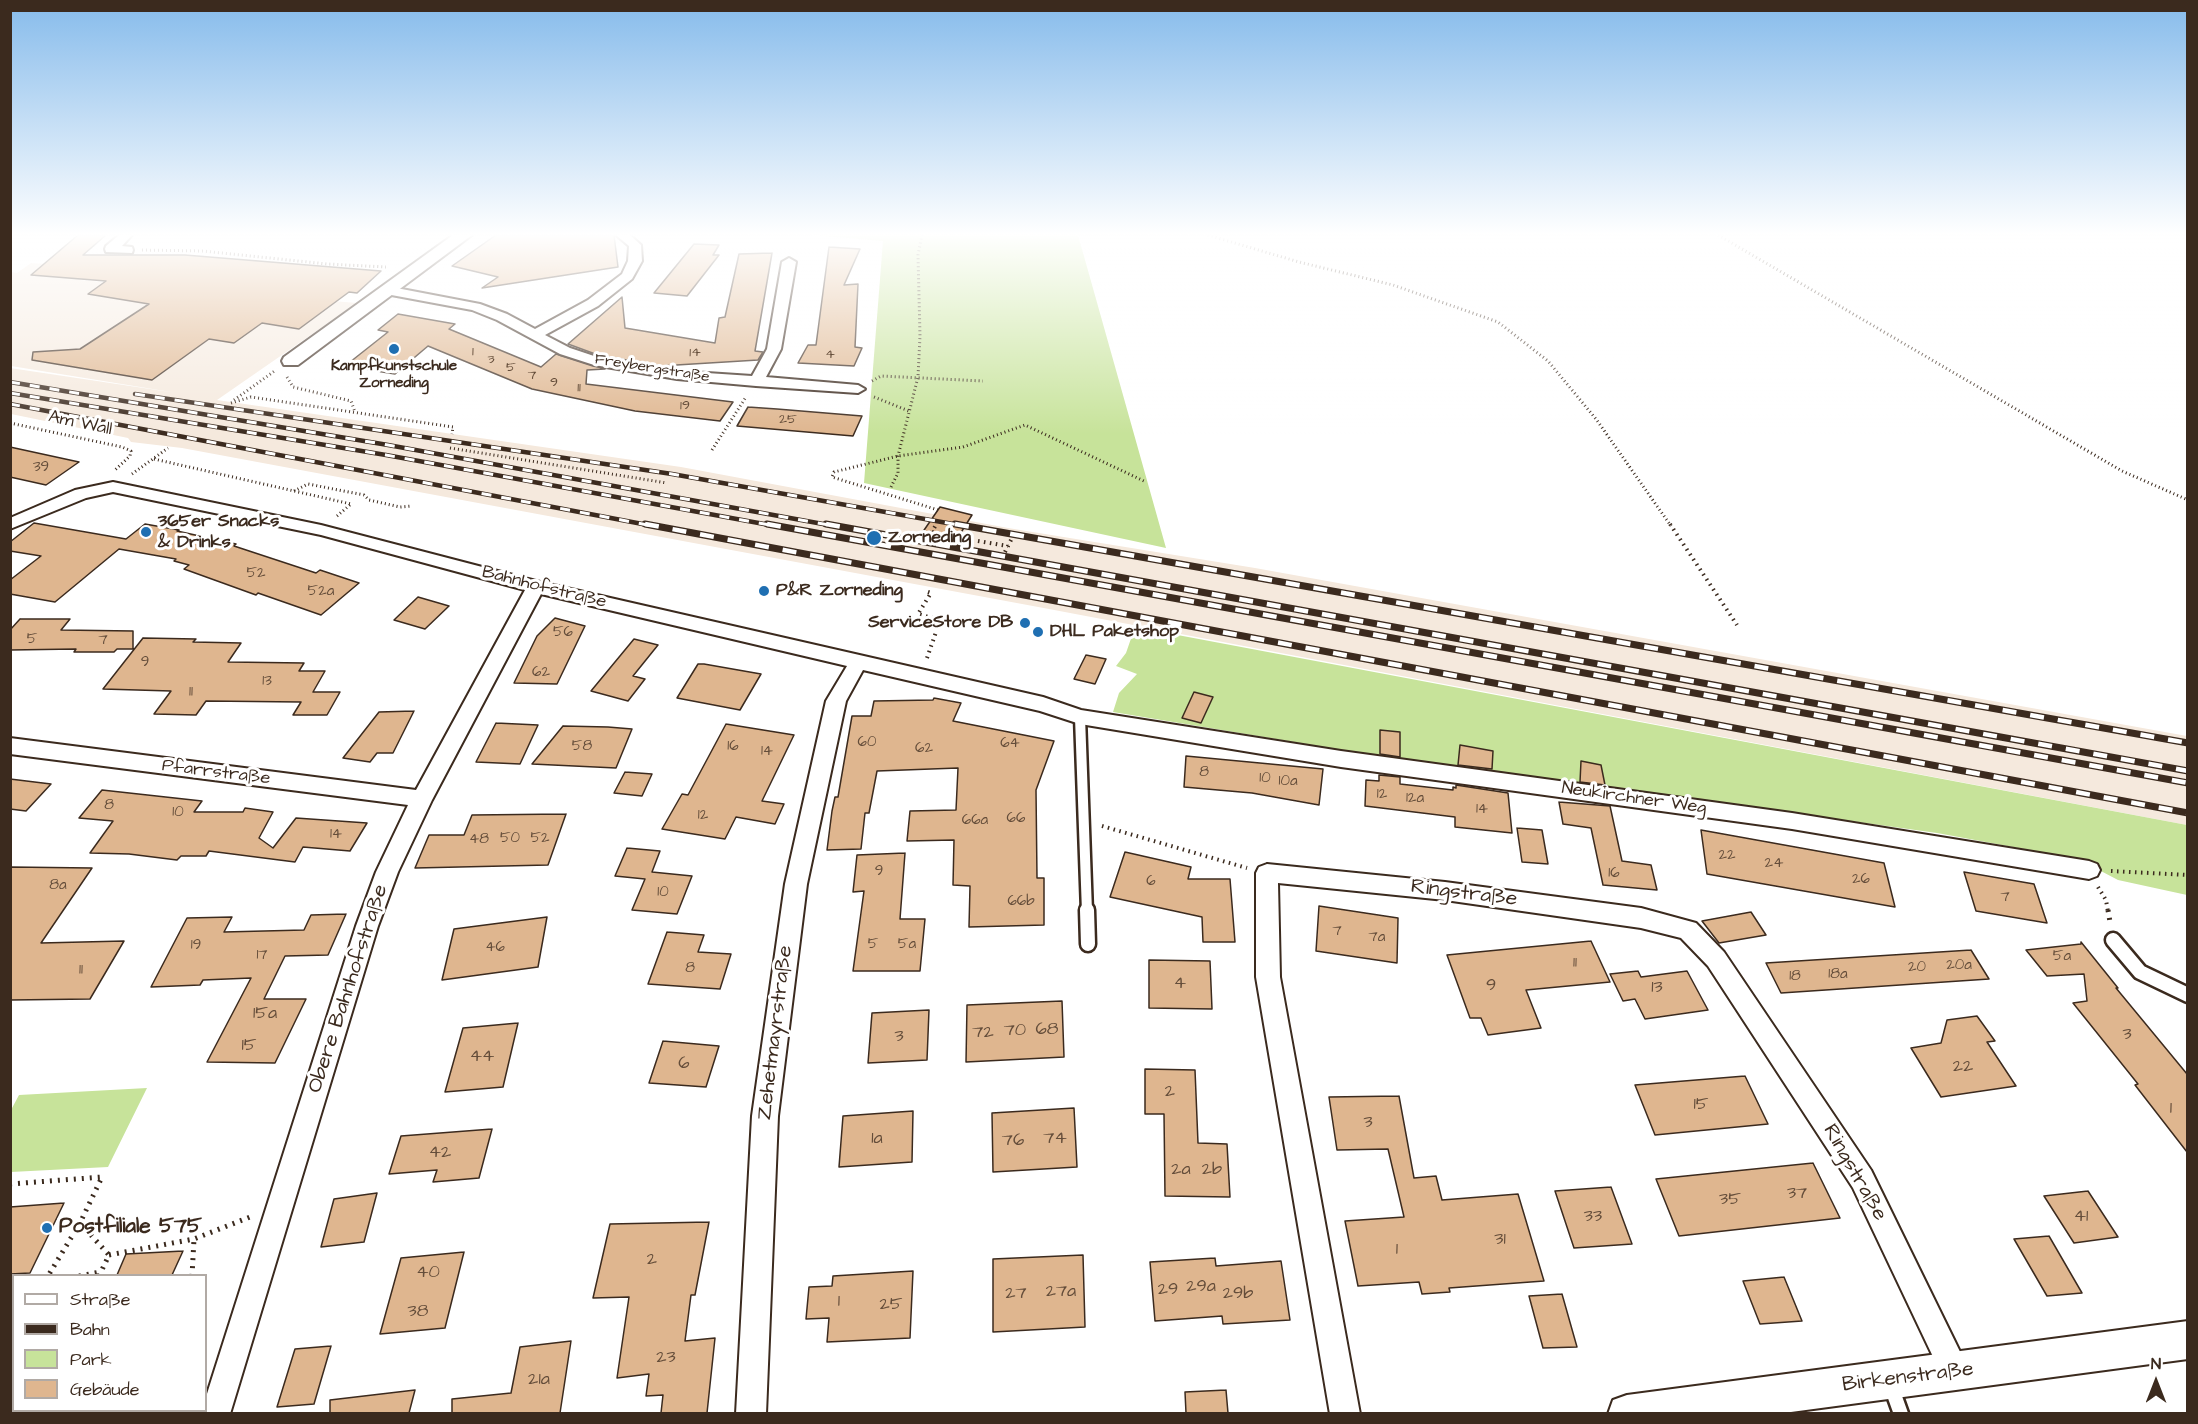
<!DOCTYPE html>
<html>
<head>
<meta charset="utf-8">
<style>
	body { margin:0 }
	#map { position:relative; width:2198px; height:1424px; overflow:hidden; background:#fff; font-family:"Architects Daughter",sans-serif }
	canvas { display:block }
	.frame { position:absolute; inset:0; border:12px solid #3b2a1e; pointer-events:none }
	.legend { position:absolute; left:12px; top:1274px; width:195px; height:138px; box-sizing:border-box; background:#fff; border:2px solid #b1aaa5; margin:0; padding:8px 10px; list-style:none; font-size:18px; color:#3b2a1e }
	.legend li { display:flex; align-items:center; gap:12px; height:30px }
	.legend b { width:30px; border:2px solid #b1aaa5 }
	.north { position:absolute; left:2126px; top:1352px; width:60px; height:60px; -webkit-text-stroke:4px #fff; paint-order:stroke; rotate:0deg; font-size:16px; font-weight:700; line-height:24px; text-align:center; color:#3b2a1e }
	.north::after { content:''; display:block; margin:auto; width:21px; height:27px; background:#3b2a1e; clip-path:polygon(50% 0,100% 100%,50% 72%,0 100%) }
</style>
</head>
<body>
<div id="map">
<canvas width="2198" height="1424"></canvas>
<div class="frame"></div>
<ul class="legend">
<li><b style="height:8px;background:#fff"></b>Straße</li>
<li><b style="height:8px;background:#3b2a1e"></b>Bahn</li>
<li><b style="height:16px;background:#c7e39a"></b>Park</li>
<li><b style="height:16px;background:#dfb68f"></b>Gebäude</li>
</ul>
<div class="north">N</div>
</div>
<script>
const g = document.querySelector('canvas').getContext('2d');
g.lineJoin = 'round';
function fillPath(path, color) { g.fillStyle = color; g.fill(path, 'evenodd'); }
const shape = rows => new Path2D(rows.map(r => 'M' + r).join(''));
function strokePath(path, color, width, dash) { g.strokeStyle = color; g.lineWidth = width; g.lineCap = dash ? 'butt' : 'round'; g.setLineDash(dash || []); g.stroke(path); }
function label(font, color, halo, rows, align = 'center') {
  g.font = font + ' "Architects Daughter",sans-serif'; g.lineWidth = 6; g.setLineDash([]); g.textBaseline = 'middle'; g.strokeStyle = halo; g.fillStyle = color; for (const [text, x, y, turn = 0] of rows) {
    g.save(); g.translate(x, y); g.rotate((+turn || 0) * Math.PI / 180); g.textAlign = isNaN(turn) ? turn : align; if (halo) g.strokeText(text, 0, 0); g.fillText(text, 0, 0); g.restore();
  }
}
const built = shape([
	[31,263,94,267,79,280,357,303,217,400,681,467,1008,528,1255,568,2187,736,2187,825,1049,609,182,448,131,442,128,438,11,414,10,368,177,393,11,366,11,272,17,273]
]);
const green = shape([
	[812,235,1078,235,1166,548,864,483,883,241],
	[1135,627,2187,825,2187,895,2118,880,2078,859,1937,833,1342,750,1113,712,1119,693,1137,674,1116,666,1126,653],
	[147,1088,108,1167,11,1172,11,1110,19,1095]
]);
const building = shape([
	[78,235,106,235,83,255,185,255,381,271,357,293,349,292,299,329,262,323,234,343,209,339,152,380,32,360,33,352,80,349,149,304,88,294,106,281,31,275,78,235],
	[496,235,614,235,618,267,482,288,498,277,452,266,496,235],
	[694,244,719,245,713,255,719,255,687,296,654,293,694,244],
	[829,247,860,249,844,285,858,284,855,347,862,348,854,366,798,363,808,345,816,345,829,247],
	[772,253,755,351,763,352,758,360,660,366,598,355,568,344,622,297,625,328,715,343,719,318,725,317,739,254,772,253],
	[398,314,455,324,449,329,541,367,556,354,605,369,587,370,586,384,733,402,720,421,635,411,532,389,428,346,395,374,345,366,388,332,378,330,398,314],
	[748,407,777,409,862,416,853,436,737,426,748,407],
	[10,447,79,462,46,485,10,477,10,447],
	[940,507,972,515,955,542,920,536,940,507],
	[34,523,126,539,145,524,179,530,177,531,236,544,234,546,316,573,320,570,359,583,321,615,258,593,256,595,184,569,189,565,174,561,176,559,119,549,55,602,10,594,10,580,41,556,10,551,10,542,34,523],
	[418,597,449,606,425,629,394,620,418,597],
	[555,618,585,626,557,684,514,683,537,636,555,618],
	[20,619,70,619,61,630,133,631,133,649,117,649,114,652,74,652,76,649,10,650,10,630,20,619],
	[143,638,196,639,193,642,241,643,228,662,304,663,299,671,325,671,313,692,340,692,327,715,293,715,301,702,206,701,196,715,154,714,171,691,103,689,143,638],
	[634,639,658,645,633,676,645,679,628,701,591,691,634,639],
	[1086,655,1106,659,1095,684,1074,679,1086,655],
	[698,664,704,664,761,674,740,710,677,698,698,664],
	[1194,692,1213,697,1201,723,1182,718,1194,692],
	[934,698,961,703,953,721,1054,741,1036,790,1037,878,1044,878,1044,925,969,927,970,886,953,885,954,840,907,841,910,811,956,810,958,768,877,771,869,813,865,813,861,849,827,850,832,811,835,797,838,797,852,716,871,716,874,701,933,700,934,698],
	[414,711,393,753,377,753,370,762,343,758,379,712,414,711],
	[496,723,538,725,520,764,476,762,496,723],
	[726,724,794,735,762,801,784,804,775,824,736,817,725,839,662,829,682,794,688,795,726,724],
	[563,726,608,727,632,729,616,768,532,764,563,726],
	[1380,730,1400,732,1400,757,1380,754,1380,730],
	[1460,745,1493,751,1492,769,1458,765,1460,745],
	[1186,756,1323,769,1319,805,1252,793,1184,787,1186,756],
	[1581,761,1601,765,1605,785,1580,782,1581,761],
	[625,772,652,774,642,796,614,793,625,772],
	[1379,775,1400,777,1400,784,1453,790,1453,787,1456,788,1456,785,1508,793,1512,833,1455,827,1455,817,1365,806,1366,780,1379,781,1379,775],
	[10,779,51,784,26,811,10,809,10,779],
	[102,790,202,801,194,812,243,812,245,808,273,812,259,838,273,848,296,818,367,823,350,851,303,847,295,862,209,851,206,856,181,856,177,860,129,854,90,853,113,821,79,818,102,790],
	[1559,802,1610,806,1622,861,1651,865,1657,890,1603,885,1591,828,1563,824,1559,802],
	[566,814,548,865,415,868,429,835,464,835,472,815,566,814],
	[1517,828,1542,830,1548,864,1522,862,1517,828],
	[1701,830,1884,863,1895,907,1707,874,1701,830],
	[627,848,660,851,652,872,692,876,677,914,632,910,645,879,615,876,627,848],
	[1125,852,1191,867,1188,879,1230,879,1235,942,1203,942,1202,917,1110,897,1125,852],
	[905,853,900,919,925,919,920,971,853,971,864,891,853,892,857,855,905,853],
	[10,867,92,868,41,943,124,941,90,999,10,1000,10,867],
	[1964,872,2034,884,2047,923,1976,911,1964,872],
	[1319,906,1398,918,1397,963,1316,951,1319,906],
	[1751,912,1766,935,1719,943,1702,921,1751,912],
	[346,914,328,955,285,956,264,999,306,999,275,1063,207,1062,251,978,203,980,200,985,151,987,187,918,232,917,224,932,304,930,311,915,346,914],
	[547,917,538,967,442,980,454,929,547,917],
	[667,932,704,935,698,952,731,954,720,989,648,984,667,932],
	[1591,941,1610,982,1526,990,1541,1028,1488,1035,1481,1018,1470,1018,1447,955,1591,941],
	[2081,942,2118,988,2116,988,2187,1074,2187,1152,2135,1085,2138,1084,2073,1003,2087,1001,2084,974,2047,976,2026,950,2081,944,2081,942],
	[1971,950,1989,979,1781,993,1766,963,1971,950],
	[1149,960,1210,961,1212,1009,1149,1008,1149,960],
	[1638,971,1641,977,1687,971,1708,1010,1645,1019,1635,999,1623,1001,1610,974,1638,971],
	[1062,1001,1064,1057,966,1062,967,1005,1062,1001],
	[929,1010,927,1060,868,1063,872,1013,929,1010],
	[1977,1016,1995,1041,1987,1042,2016,1086,1941,1097,1911,1048,1941,1043,1947,1020,1977,1016],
	[518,1023,503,1087,445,1092,463,1028,518,1023],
	[663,1041,719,1046,706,1087,649,1083,663,1041],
	[1145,1069,1195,1070,1198,1143,1227,1144,1230,1197,1165,1196,1164,1114,1145,1114,1145,1069],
	[1745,1076,1768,1124,1655,1135,1635,1085,1745,1076],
	[1399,1096,1414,1178,1436,1176,1442,1200,1518,1194,1544,1281,1449,1288,1450,1292,1422,1294,1419,1282,1358,1286,1345,1221,1404,1217,1388,1149,1337,1150,1329,1097,1399,1096],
	[1074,1108,1077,1167,993,1172,992,1113,1074,1108],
	[913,1111,912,1162,839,1167,843,1116,913,1111],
	[492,1129,479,1178,433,1182,437,1170,389,1174,401,1136,492,1129],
	[1813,1163,1840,1218,1679,1236,1656,1179,1813,1163],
	[1611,1187,1632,1244,1574,1248,1555,1191,1611,1187],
	[2088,1191,2118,1237,2074,1243,2044,1196,2088,1191],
	[377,1193,364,1242,321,1247,334,1199,377,1193],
	[64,1203,30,1273,10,1274,10,1207,64,1203],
	[709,1222,695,1295,691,1295,685,1341,715,1338,707,1413,661,1413,663,1395,646,1396,649,1374,617,1378,629,1297,593,1298,610,1224,709,1222],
	[2049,1236,2082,1293,2047,1296,2014,1239,2049,1236],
	[183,1251,172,1275,117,1275,126,1254,183,1251],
	[464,1252,445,1328,380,1334,401,1258,464,1252],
	[1083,1255,1085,1327,993,1332,993,1259,1083,1255],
	[1215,1258,1216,1266,1281,1261,1290,1320,1223,1324,1222,1316,1155,1321,1150,1262,1215,1258],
	[913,1271,910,1338,827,1342,829,1318,806,1319,809,1287,832,1286,833,1276,913,1271],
	[1784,1277,1802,1321,1760,1324,1743,1281,1784,1277],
	[1562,1294,1577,1347,1543,1348,1529,1296,1562,1294],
	[571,1341,560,1413,452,1413,452,1399,511,1393,520,1347,571,1341],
	[331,1346,314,1404,277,1407,295,1349,331,1346],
	[415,1390,409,1413,330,1413,330,1400,415,1390],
	[1226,1390,1228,1413,1186,1413,1185,1392,1226,1390]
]);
const pathFar2 = shape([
	[1208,235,1299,262,1393,285,1498,322,1548,361,1596,419,1671,526],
	[1718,235,2122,471,2188,500],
	[142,250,203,251,327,264,386,267],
	[287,377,293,387,351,401,355,412],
	[872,381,881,376,983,381],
	[874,397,909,411],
	[234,400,276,370],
	[231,403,251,397,453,427,452,434],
	[10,423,122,447,131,451,130,456,115,470],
	[450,448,667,483],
	[712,450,746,397],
	[154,459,351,504],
	[132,474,168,448],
	[891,487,898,473,898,456,918,377,920,336,918,255,922,235],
	[294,491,308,484,364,495,369,500,400,507,412,506],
	[938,510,832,477,834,472,898,456,963,447,1025,425,1146,482],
	[337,516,351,504]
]);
const pathFar1 = shape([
	[1670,524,1737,625],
	[932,532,963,538],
	[928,538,936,525],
	[978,541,1008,546],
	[1005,552,1012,538],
	[928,592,931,593,918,614,936,619],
	[927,658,936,632,937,616],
	[1102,826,1247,868],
	[2111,871,2188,875],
	[2098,887,2106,900,2108,912]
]);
const path = shape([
	[2108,910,2110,922],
	[10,1184,102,1177,80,1223,48,1276],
	[80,1223,109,1255],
	[109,1255,194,1239,250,1217],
	[79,1276,100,1272],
	[99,1276,109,1255],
	[192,1276,194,1239],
	[10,1293,14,1292],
	[10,1350,14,1350],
	[31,1414,33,1410],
	[132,1414,133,1410]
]);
const serviceFar1 = shape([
	[1080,717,1087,912]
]);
const service = shape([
	[1087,910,1088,944],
	[2113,940,2140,972,2188,995],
	[1891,1386,1901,1414]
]);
const minor = shape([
	[119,235,132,235,122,246,132,247,133,250,132,253,106,252,105,249,106,246,119,235],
	[616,235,630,235,641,245,642,261,632,279,598,306,545,335,570,348,597,357,677,371,752,376,767,349,782,262,789,258,796,262,781,349,766,377,858,385,865,389,858,393,756,386,677,379,594,365,560,354,497,320,472,310,386,294,379,290,386,286,480,304,507,314,535,329,588,300,622,274,628,261,629,246,616,235],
	[113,482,321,525,536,581,1043,697,1081,710,1341,751,1792,813,2089,861,2097,864,2100,870,2097,876,2089,879,1792,829,1341,767,1080,724,1040,711,863,670,846,701,807,884,778,1116,766,1414,736,1414,752,1116,785,884,826,701,847,666,541,594,432,800,398,872,378,926,230,1414,200,1414,201,1410,206,1410,206,1397,356,926,376,872,408,805,10,754,10,738,416,790,525,590,321,535,113,492,86,498,10,529,10,518,75,490,113,482],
	[1267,864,1445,882,1641,908,1696,923,1724,952,1871,1170,1965,1362,1969,1372,1965,1382,1955,1386,1945,1382,1853,1188,1708,966,1681,938,1641,928,1445,900,1278,883,1280,977,1360,1414,1330,1414,1256,977,1256,873,1259,867,1267,864]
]);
const tertiary = shape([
	[453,235,472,235,298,365,284,365,282,361,284,357,453,235],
	[2188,1321,2188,1359,1776,1414,1608,1414,1613,1400,1627,1395,2188,1321]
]);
const railFar1 = shape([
	[10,382,388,445,834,526],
	[10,393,386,455,775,526],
	[135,394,672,474,964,526],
	[10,404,653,526]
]);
const rail = shape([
	[645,524,2188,813],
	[767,524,2188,783],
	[826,524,2188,771],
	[955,524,2188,743]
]);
const markers = [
	[394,349,6,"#1f6fb2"],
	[146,532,6,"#1f6fb2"],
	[874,538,8,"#1f6fb2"],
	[764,591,6,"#1f6fb2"],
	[1025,623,6,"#1f6fb2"],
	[1038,632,6,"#1f6fb2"],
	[47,1228,6,"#1f6fb2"]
];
const farNumbernames = [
	["1",473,352],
	["14",695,353],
	["4",830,355],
	["3",491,360],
	["5",511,368],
	["7",532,376],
	["9",554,383],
	["11",579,388],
	["19",685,406],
	["25",788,420]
];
const farPoinames = [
	["Kampfkunstschule",394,367],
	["Zorneding",394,384]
];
const farStreetnames = [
	["Freybergstraße",652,369,9]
];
const numberNames = [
	["39",41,468],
	["52",256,574],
	["52a",321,592],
	["56",563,633],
	["5",32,640],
	["7",103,641],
	["9",145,663],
	["62",541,673],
	["13",267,682],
	["11",191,693],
	["60",867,743],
	["64",1010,744],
	["58",582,747],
	["16",733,747],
	["62",924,749],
	["14",767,752],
	["8",1204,773],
	["10",1265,779],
	["10a",1288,782],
	["12",1382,795],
	["12a",1415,799],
	["8",109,806],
	["14",1482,810],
	["10",178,813],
	["12",703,816],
	["66",1016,819],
	["66a",975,821],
	["14",336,835],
	["50",510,839],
	["52",540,839],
	["48",479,840],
	["22",1727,856],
	["24",1774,864],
	["9",879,872],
	["16",1614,874],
	["26",1861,880],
	["6",1151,882],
	["8a",58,886],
	["10",663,893],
	["7",2005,898],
	["66b",1021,902],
	["7",1337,932],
	["7a",1377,938],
	["5",873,945],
	["5a",907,945],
	["19",196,946],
	["46",495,948],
	["17",262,956],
	["5a",2062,957],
	["11",1575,964],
	["20a",1959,966],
	["20",1917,968],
	["8",690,969],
	["11",81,971],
	["18a",1838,975],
	["18",1795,977]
];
const streetNames = [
	["Am Wall",80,424,12],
	["Bahnhofstraße",544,588,14],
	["Pfarrstraße",216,773,7],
	["Neukirchner Weg",1634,799,8]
];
const poiNames = [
	["365er Snacks",158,522],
	["& Drinks",158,543],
	["Zorneding",888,538],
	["P&R Zorneding",776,591],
	["ServiceStore DB",1013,623,"right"],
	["DHL Paketshop",1050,632]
];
const nearNumbernames = [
	["4",1180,984],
	["9",1491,986],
	["13",1657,988],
	["15a",265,1014],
	["68",1047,1030],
	["70",1015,1031],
	["72",983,1033],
	["3",2127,1035],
	["3",899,1037],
	["15",249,1046],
	["44",482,1057],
	["6",684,1064],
	["22",1963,1067],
	["2",1170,1092],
	["15",1701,1105],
	["1",2171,1109],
	["3",1368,1123],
	["1a",877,1139],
	["74",1055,1139],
	["76",1013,1141],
	["42",440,1153],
	["2a",1181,1170],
	["2b",1212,1170],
	["37",1797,1194],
	["35",1730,1200],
	["33",1593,1217],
	["41",2081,1217],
	["31",1500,1240],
	["1",1397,1250],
	["2",652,1260],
	["40",428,1273],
	["29a",1201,1287],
	["29",1168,1290],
	["27a",1061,1292],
	["27",1016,1294],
	["29b",1238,1294],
	["1",839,1302],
	["25",891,1305],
	["38",418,1312],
	["23",666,1358],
	["21a",539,1380]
];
const nearStreetnames = [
	["Ringstraße",1464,894,7],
	["Obere Bahnhofstraße",349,989,-72],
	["Zehetmayrstraße",776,1033,-83],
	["Ringstraße",1854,1173,60],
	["Birkenstraße",1908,1378,-7]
];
const nearPoinames = [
	["Postfiliale 575",59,1228]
];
fillPath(built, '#f5e9dd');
fillPath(green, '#c7e39a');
fillPath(building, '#dfb68f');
strokePath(building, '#3b2a1e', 1.5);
strokePath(serviceFar1, '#3b2a1e', 15);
strokePath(service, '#3b2a1e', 19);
strokePath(minor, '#3b2a1e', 4);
strokePath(tertiary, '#3b2a1e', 4);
strokePath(pathFar2, '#3b2a1e', 3, [1, 3]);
strokePath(pathFar1, '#3b2a1e', 4, [1.5, 4.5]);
strokePath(path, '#3b2a1e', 5, [2, 6]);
strokePath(serviceFar1, '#fff', 10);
strokePath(service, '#fff', 14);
fillPath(minor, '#fff');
fillPath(tertiary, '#fff');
strokePath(railFar1, '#3b2a1e', 4.5);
strokePath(rail, '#3b2a1e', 7);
strokePath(railFar1, '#fff', 3, [10]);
strokePath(rail, '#fff', 4.5, [14]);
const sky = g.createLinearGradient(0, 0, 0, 434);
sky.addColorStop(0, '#86bbeb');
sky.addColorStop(0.54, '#fff');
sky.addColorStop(1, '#ffffff00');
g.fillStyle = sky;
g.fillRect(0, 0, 2198, 434);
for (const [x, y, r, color] of markers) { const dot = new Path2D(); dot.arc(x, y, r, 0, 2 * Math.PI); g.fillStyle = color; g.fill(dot); strokePath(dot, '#fff', 2); }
label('14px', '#644d3a', null, farNumbernames);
label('bold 15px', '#3b2a1e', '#fff', farPoinames);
label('15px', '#3b2a1e', '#fff', farStreetnames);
label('15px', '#644d3a', null, numberNames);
label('18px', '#3b2a1e', '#fff', streetNames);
label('bold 18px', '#3b2a1e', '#fff', poiNames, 'left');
label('18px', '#644d3a', null, nearNumbernames);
label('21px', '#3b2a1e', '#fff', nearStreetnames);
label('bold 21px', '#3b2a1e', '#fff', nearPoinames, 'left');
</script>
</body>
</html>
